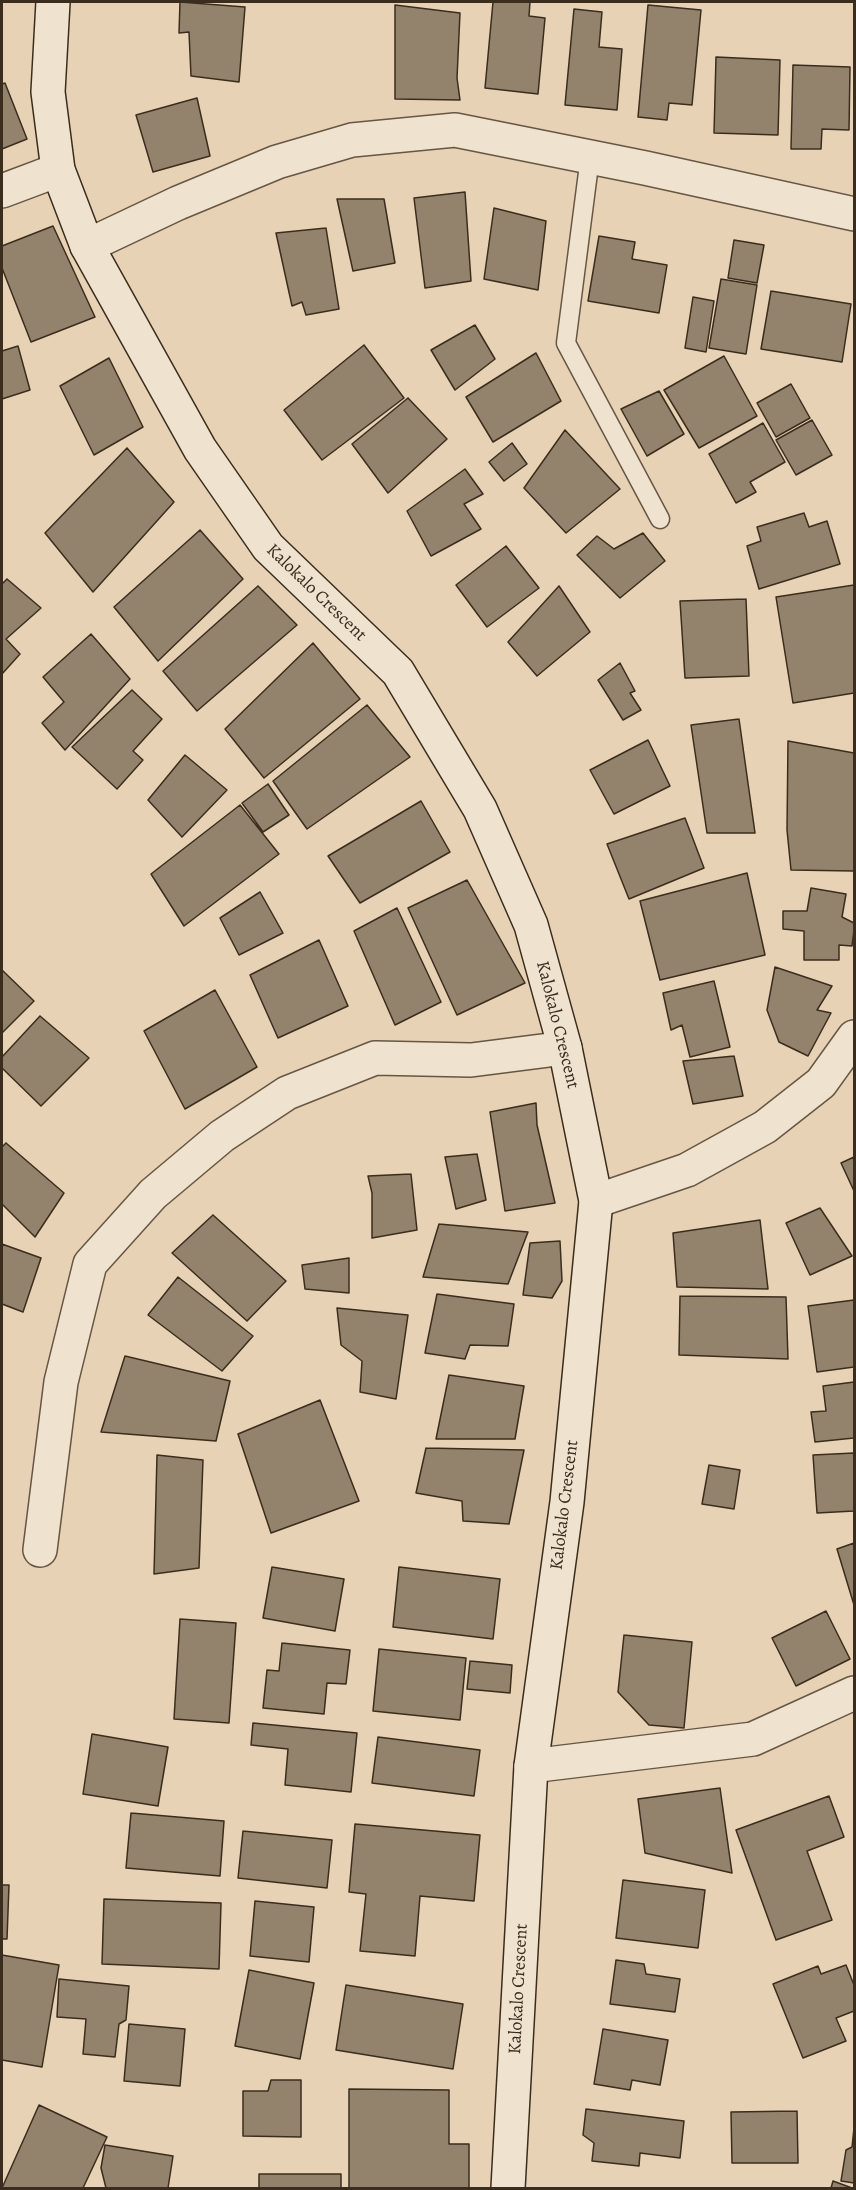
<!DOCTYPE html>
<html>
<head>
<meta charset="utf-8">
<style>
	body { margin:0 }
	#map { position:relative; width:856px; height:2190px; overflow:hidden; background:#e7d2b5; font-family:Alegreya,serif }
	canvas { display:block }
	.frame { position:absolute; inset:0; border:3px solid #3b2d1d; pointer-events:none }
</style>
</head>
<body>
<div id="map">
<canvas width="856" height="2190"></canvas>
<div class="frame"></div>
</div>
<script>
const g = document.querySelector('canvas').getContext('2d');
g.lineJoin = 'round';
function fillPath(path, color) { g.fillStyle = color; g.fill(path, 'evenodd'); }
const shape = rows => new Path2D(rows.map(r => 'M' + r).join(''));
function strokePath(path, color, width, dash) { g.strokeStyle = color; g.lineWidth = width; g.lineCap = dash ? 'butt' : 'round'; g.setLineDash(dash || []); g.stroke(path); }
function label(font, color, halo, rows, align = 'center') {
  g.font = font + ' Alegreya,serif'; g.lineWidth = 6; g.setLineDash([]); g.textBaseline = 'middle'; g.strokeStyle = halo; g.fillStyle = color; for (const [text, x, y, turn = 0] of rows) {
    g.save(); g.translate(x, y); g.rotate((+turn || 0) * Math.PI / 180); g.textAlign = isNaN(turn) ? turn : align; if (halo) g.strokeText(text, 0, 0); g.fillText(text, 0, 0); g.restore();
  }
}
const building = shape([
	[180,2,245,7,239,82,191,76,189,32,179,33,180,2],
	[493,2,530,2,529,16,545,18,538,94,485,88,493,2],
	[395,5,460,13,457,78,460,100,395,99,395,5],
	[648,5,701,10,692,105,669,103,667,120,638,117,648,5],
	[574,9,602,12,599,47,622,49,617,110,565,105,574,9],
	[716,57,780,60,778,135,714,133,716,57],
	[793,65,850,67,849,130,822,129,821,149,791,149,793,65],
	[5,83,27,139,2,149,2,84,5,83],
	[197,98,210,156,153,172,136,115,197,98],
	[465,192,471,281,425,288,414,198,465,192],
	[337,199,384,199,395,263,353,271,337,199],
	[494,208,546,221,538,290,484,279,494,208],
	[53,226,95,317,31,342,2,268,2,246,53,226],
	[326,228,339,309,306,315,302,302,292,306,276,233,326,228],
	[599,236,635,242,632,259,667,265,659,313,588,301,599,236],
	[734,240,764,245,757,283,728,278,734,240],
	[721,279,757,285,746,354,709,348,721,279],
	[771,291,851,304,842,362,761,349,771,291],
	[693,297,714,301,706,352,685,348,693,297],
	[475,325,495,359,455,390,431,350,475,325],
	[364,345,404,398,322,460,284,410,364,345],
	[18,346,30,390,2,399,2,351,18,346],
	[536,353,561,401,493,442,466,397,536,353],
	[724,356,757,416,699,448,664,390,724,356],
	[109,358,143,427,94,455,60,386,109,358],
	[791,384,810,418,776,437,757,403,791,384],
	[659,391,684,434,647,456,621,409,659,391],
	[408,398,447,439,388,493,352,444,408,398],
	[812,420,832,455,796,475,776,440,812,420],
	[763,423,785,462,750,482,756,492,736,503,709,454,763,423],
	[565,430,620,489,566,533,524,488,565,430],
	[512,443,527,464,504,481,489,462,512,443],
	[127,448,174,502,93,592,45,533,127,448],
	[465,469,483,494,464,504,481,529,431,556,407,511,465,469],
	[804,513,809,527,827,521,840,564,759,589,747,546,761,541,757,527,804,513],
	[200,530,243,579,158,661,114,607,200,530],
	[643,533,665,561,620,598,577,555,597,536,614,549,643,533],
	[506,546,539,588,487,627,456,585,506,546],
	[7,579,41,608,6,639,20,654,2,674,2,584,7,579],
	[854,585,854,693,793,703,776,597,854,585],
	[258,586,297,625,197,711,163,671,258,586],
	[559,586,590,632,537,676,508,642,559,586],
	[746,599,749,676,685,678,680,601,746,599],
	[91,634,130,679,65,750,42,723,64,702,43,677,91,634],
	[313,643,360,699,264,778,225,729,313,643],
	[620,663,635,691,630,693,641,710,623,720,598,680,620,663],
	[132,690,162,719,133,751,143,760,117,789,72,747,132,690],
	[367,705,410,757,307,829,273,781,367,705],
	[739,719,755,833,707,833,691,725,739,719],
	[648,740,670,786,614,814,590,770,648,740],
	[788,741,854,753,854,871,791,870,787,830,788,741],
	[185,755,227,790,182,837,148,800,185,755],
	[268,784,289,815,263,832,242,803,268,784],
	[421,801,450,852,360,903,328,856,421,801],
	[240,805,279,854,184,926,151,874,240,805],
	[685,818,704,868,629,899,607,844,685,818],
	[747,873,765,955,660,980,640,901,747,873],
	[467,880,525,983,457,1015,408,908,467,880],
	[811,888,846,894,842,917,854,923,854,930,852,946,839,945,839,960,804,960,804,931,783,929,783,911,807,911,811,888],
	[260,892,283,933,239,955,220,918,260,892],
	[397,908,441,1002,395,1025,354,931,397,908],
	[319,940,348,1006,278,1038,250,975,319,940],
	[775,967,832,986,817,1010,831,1013,808,1056,779,1042,767,1010,775,967],
	[2,970,34,1001,2,1033,2,970],
	[714,981,730,1047,690,1057,682,1025,671,1030,663,993,714,981],
	[215,990,257,1067,185,1109,144,1031,215,990],
	[40,1016,89,1058,41,1106,2,1068,2,1057,40,1016],
	[734,1056,743,1096,693,1104,683,1061,734,1056],
	[536,1103,537,1125,555,1203,505,1211,490,1112,536,1103],
	[6,1143,64,1193,35,1237,2,1204,2,1147,6,1143],
	[477,1154,486,1200,456,1209,445,1157,477,1154],
	[854,1157,854,1191,841,1163,854,1157],
	[411,1174,417,1230,372,1238,372,1193,368,1176,411,1174],
	[820,1208,852,1256,810,1275,786,1223,820,1208],
	[213,1215,286,1281,247,1321,172,1253,213,1215],
	[760,1220,768,1289,677,1287,673,1233,760,1220],
	[439,1224,528,1232,508,1284,423,1277,439,1224],
	[560,1241,562,1281,552,1298,523,1295,530,1243,560,1241],
	[2,1244,41,1258,23,1312,2,1304,2,1244],
	[349,1258,349,1293,305,1289,302,1265,349,1258],
	[178,1277,253,1336,222,1371,148,1315,178,1277],
	[437,1294,514,1304,508,1346,470,1345,465,1359,425,1353,437,1294],
	[680,1296,786,1297,788,1359,679,1355,680,1296],
	[854,1300,854,1367,817,1372,808,1306,854,1300],
	[337,1308,408,1315,396,1399,360,1392,362,1361,341,1345,337,1308],
	[125,1356,230,1381,216,1441,101,1432,125,1356],
	[449,1375,524,1386,515,1439,436,1439,449,1375],
	[854,1382,854,1438,815,1442,811,1412,826,1411,823,1386,854,1382],
	[320,1400,359,1501,271,1533,238,1434,320,1400],
	[426,1448,524,1450,509,1524,463,1521,462,1501,416,1493,426,1448],
	[854,1453,854,1511,817,1513,813,1455,854,1453],
	[157,1455,203,1460,199,1568,154,1574,157,1455],
	[709,1465,740,1470,734,1509,702,1504,709,1465],
	[854,1543,854,1605,837,1549,854,1543],
	[272,1567,344,1579,335,1631,263,1618,272,1567],
	[399,1567,500,1579,493,1639,393,1627,399,1567],
	[826,1611,850,1659,796,1686,772,1638,826,1611],
	[180,1619,236,1623,229,1723,174,1719,180,1619],
	[624,1635,692,1642,684,1728,649,1725,618,1692,624,1635],
	[282,1643,350,1650,346,1684,327,1683,324,1714,263,1708,267,1670,279,1671,282,1643],
	[379,1649,466,1658,460,1720,373,1711,379,1649],
	[470,1661,512,1665,510,1693,467,1689,470,1661],
	[253,1723,357,1733,351,1792,285,1785,288,1749,251,1745,253,1723],
	[92,1734,168,1747,158,1806,83,1794,92,1734],
	[378,1737,480,1750,474,1796,372,1783,378,1737],
	[720,1788,732,1873,645,1853,638,1799,720,1788],
	[829,1796,844,1837,807,1851,832,1920,776,1940,736,1830,829,1796],
	[131,1813,224,1821,220,1876,126,1868,131,1813],
	[355,1824,480,1835,474,1901,420,1896,415,1956,360,1951,366,1894,349,1892,355,1824],
	[243,1831,332,1840,327,1888,238,1878,243,1831],
	[623,1880,705,1890,698,1948,616,1938,623,1880],
	[2,1885,9,1885,7,1939,2,1939,2,1885],
	[104,1899,221,1903,219,1969,102,1964,104,1899],
	[255,1901,314,1907,309,1962,250,1956,255,1901],
	[2,1955,59,1965,42,2067,2,2060,2,1955],
	[616,1960,644,1964,646,1974,680,1979,675,2012,610,2004,616,1960],
	[846,1965,854,1985,854,2011,836,2018,846,2041,803,2058,773,1984,818,1966,821,1974,846,1965],
	[249,1970,314,1983,300,2059,235,2046,249,1970],
	[59,1979,129,1986,126,2020,119,2024,115,2057,83,2054,86,2019,57,2017,59,1979],
	[346,1985,463,2004,453,2069,336,2050,346,1985],
	[129,2024,185,2029,180,2086,124,2081,129,2024],
	[603,2029,668,2040,660,2085,632,2080,630,2090,594,2084,603,2029],
	[271,2080,301,2080,301,2137,243,2136,243,2091,268,2091,271,2080],
	[349,2089,449,2090,449,2144,469,2144,469,2188,349,2188,349,2089],
	[39,2105,107,2137,83,2188,2,2188,39,2105],
	[586,2109,684,2121,680,2158,640,2153,639,2166,592,2161,594,2143,583,2135,586,2109],
	[797,2111,798,2163,732,2163,731,2112,797,2111],
	[854,2128,854,2183,841,2181,846,2150,852,2147,854,2128],
	[105,2145,173,2156,168,2188,106,2188,101,2168,105,2145],
	[259,2174,341,2174,341,2188,259,2188,259,2174],
	[833,2181,852,2188,831,2188,833,2181]
]);
const lane = shape([
	[590,157,566,343,660,519]
]);
const street = shape([
	[2,191,58,170],
	[87,246,178,203,277,162,352,140,455,130,645,168,854,214],
	[596,1201,687,1170,765,1127,821,1083,854,1037],
	[40,1550,61,1382,90,1264,153,1194,222,1136,287,1093,375,1058,471,1060,565,1048],
	[531,1766,753,1739,854,1693]
]);
const secondary = shape([
	[53,2,48,92,58,170,87,246,200,449,268,547,398,672,480,809,531,925,565,1048,596,1201,567,1502,531,1766,508,2188]
]);
const streetNames = [
	["Kalokalo Crescent",316,593,44],
	["Kalokalo Crescent",557,1025,76],
	["Kalokalo Crescent",565,1505,-83],
	["Kalokalo Crescent",519,1989,-87]
];
fillPath(building, '#94836c');
strokePath(building, '#3b2d1d', 1.5);
strokePath(lane, '#665643', 21);
strokePath(street, '#665643', 36);
strokePath(secondary, '#3b2d1d', 36);
strokePath(lane, '#efe2cf', 18);
strokePath(street, '#efe2cf', 33);
strokePath(secondary, '#efe2cf', 33);
label('18px', '#3b2d1d', '#efe2cf', streetNames);
</script>
</body>
</html>
